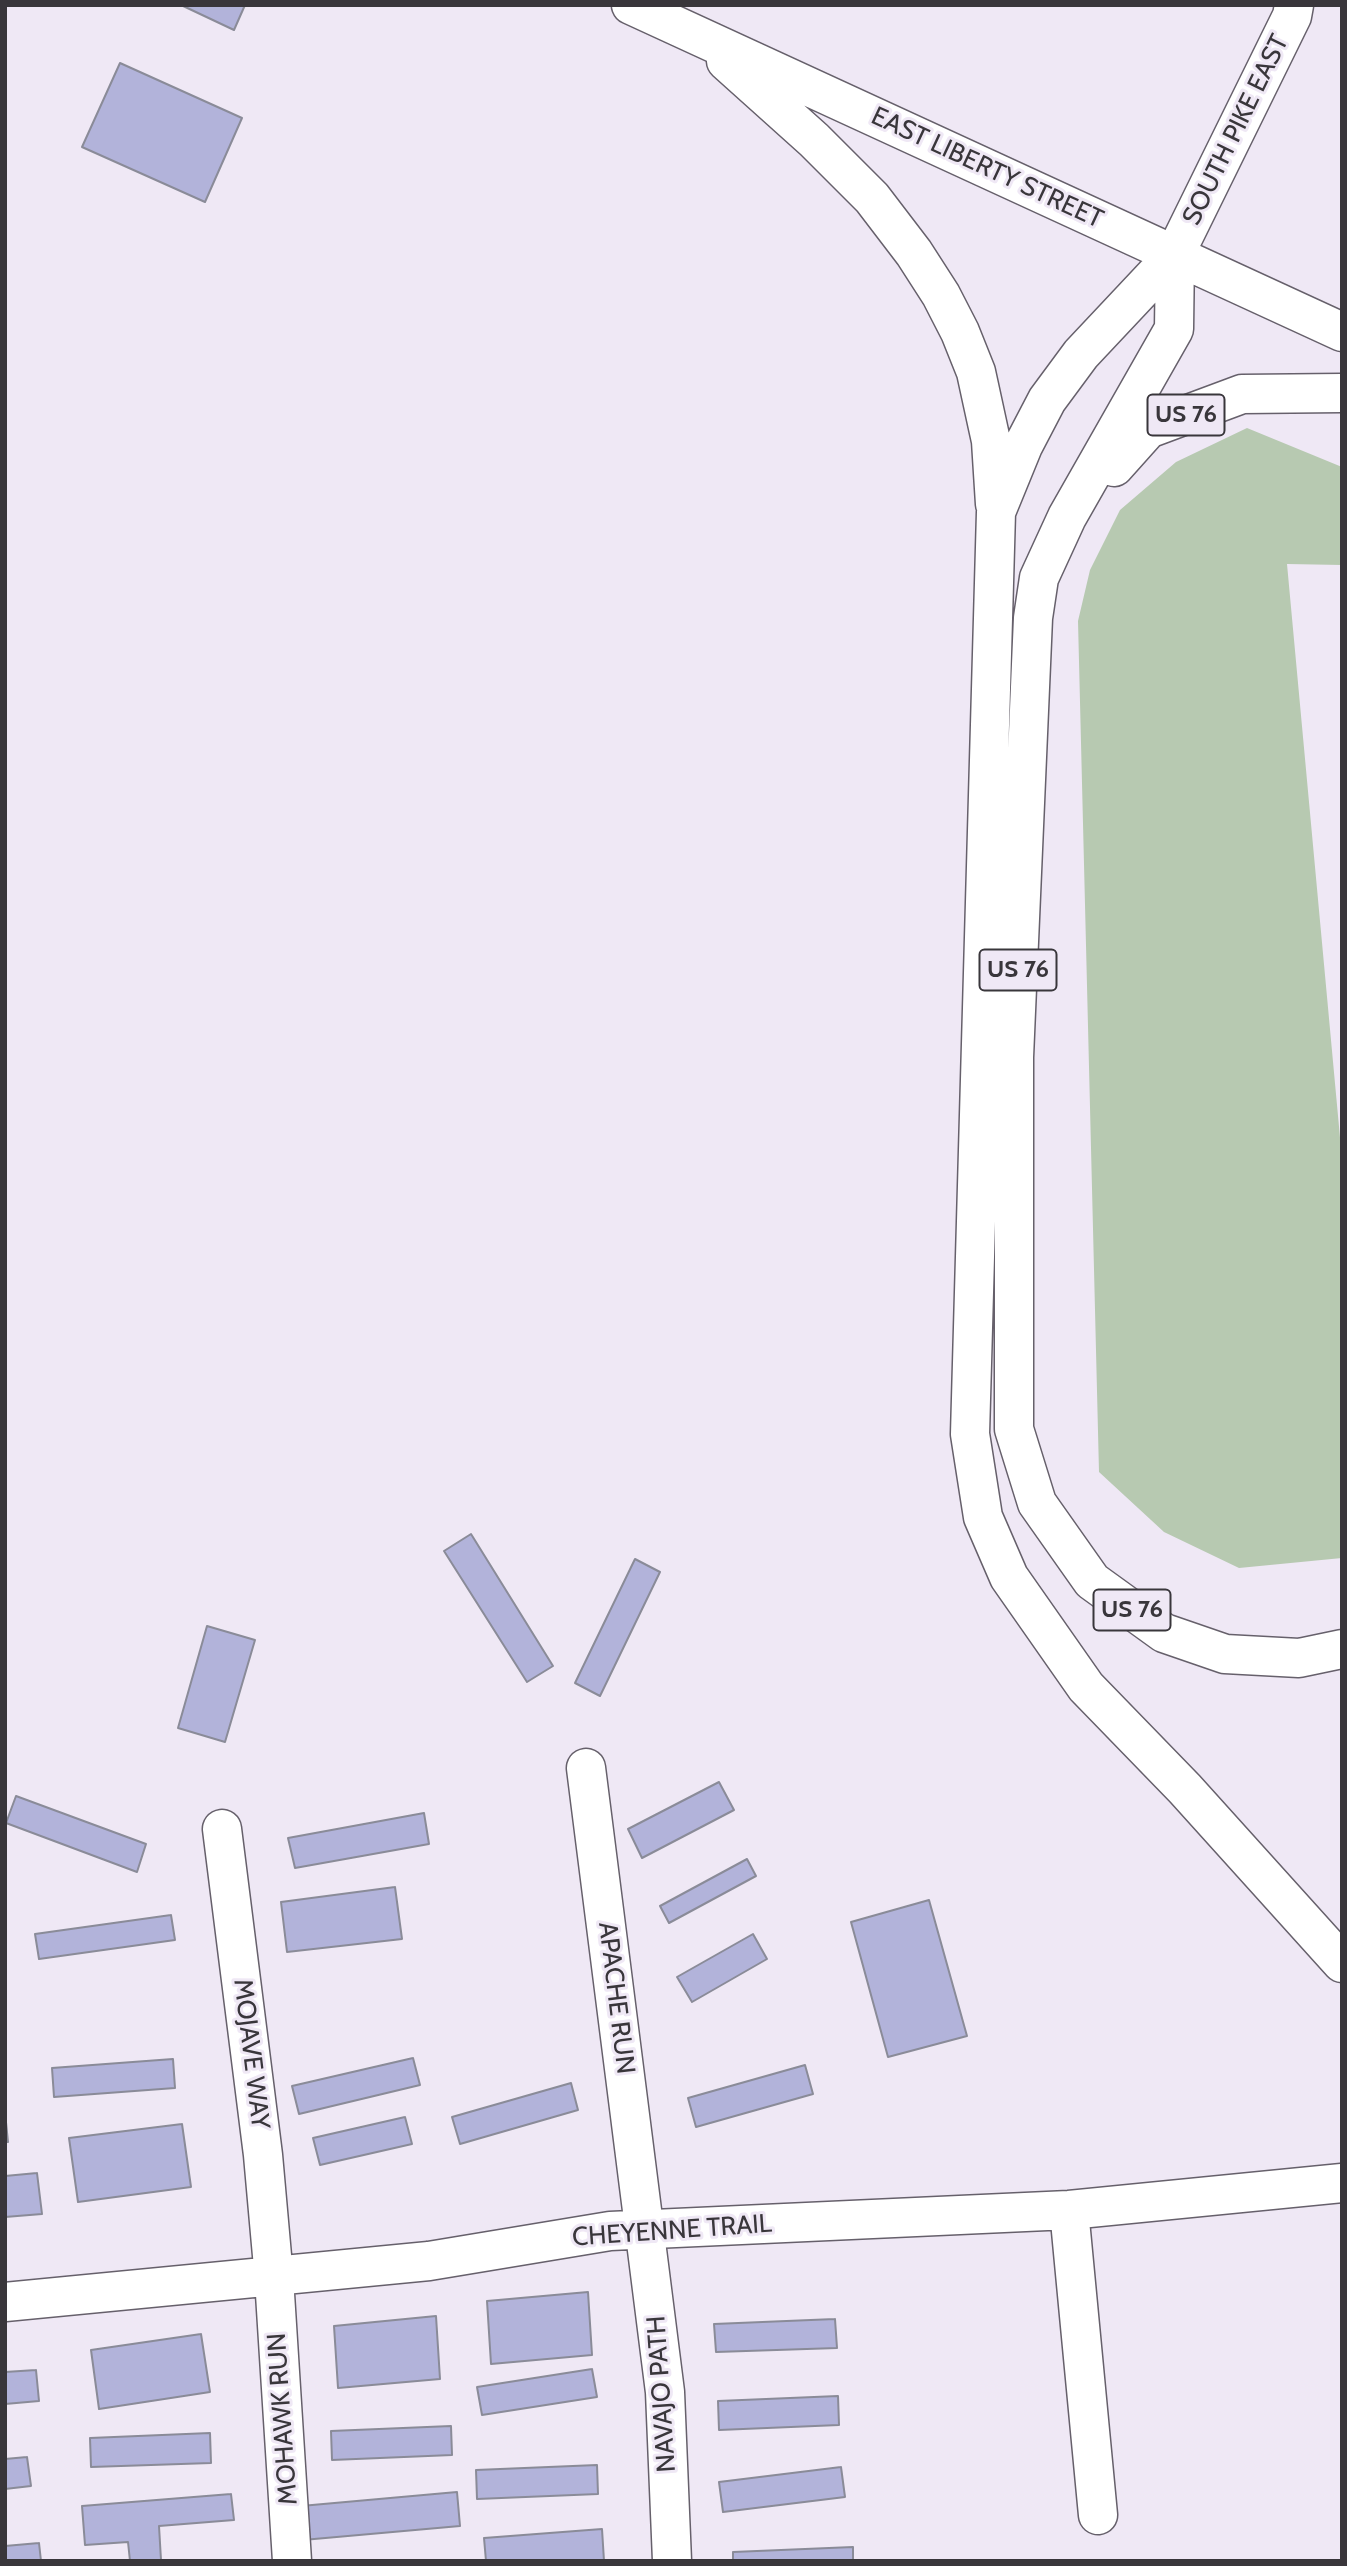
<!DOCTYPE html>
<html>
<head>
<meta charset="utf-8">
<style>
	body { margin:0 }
	#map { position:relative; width:1347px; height:2566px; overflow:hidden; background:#efe8f5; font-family:Cabin,sans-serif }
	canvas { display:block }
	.frame { position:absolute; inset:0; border:7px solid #39363b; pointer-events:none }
</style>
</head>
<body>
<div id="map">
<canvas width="1347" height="2566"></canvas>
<div class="frame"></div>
</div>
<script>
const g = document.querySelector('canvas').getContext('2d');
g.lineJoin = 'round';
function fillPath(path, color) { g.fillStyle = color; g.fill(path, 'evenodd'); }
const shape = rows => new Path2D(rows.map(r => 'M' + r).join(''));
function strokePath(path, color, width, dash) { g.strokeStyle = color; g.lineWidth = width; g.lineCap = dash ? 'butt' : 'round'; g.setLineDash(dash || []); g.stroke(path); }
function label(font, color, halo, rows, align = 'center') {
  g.font = font + ' Cabin,sans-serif'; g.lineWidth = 6; g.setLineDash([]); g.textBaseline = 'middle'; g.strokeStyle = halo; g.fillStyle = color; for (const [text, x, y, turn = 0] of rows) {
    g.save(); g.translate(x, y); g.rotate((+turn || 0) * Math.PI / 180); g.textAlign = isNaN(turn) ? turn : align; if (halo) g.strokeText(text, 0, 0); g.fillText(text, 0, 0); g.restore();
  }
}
const green = shape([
	[1247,428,1342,467,1342,565,1287,564,1342,1159,1342,1558,1239,1568,1164,1532,1099,1472,1078,621,1090,570,1120,510,1176,462]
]);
const building = shape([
	[181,5,245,5,234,30,181,5],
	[120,63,242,118,205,202,82,147,120,63],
	[471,1534,553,1666,527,1682,444,1551,471,1534],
	[635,1559,660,1572,600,1696,575,1683,635,1559],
	[207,1626,255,1640,225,1742,178,1728,207,1626],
	[719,1782,734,1810,642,1858,628,1829,719,1782],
	[16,1796,146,1844,137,1872,6,1823,16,1796],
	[424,1813,429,1844,295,1868,288,1838,424,1813],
	[747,1859,756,1876,669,1923,660,1906,747,1859],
	[395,1887,402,1939,287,1952,281,1902,395,1887],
	[929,1900,967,2036,888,2057,851,1922,929,1900],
	[171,1915,175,1940,39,1959,35,1934,171,1915],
	[753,1934,767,1959,692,2002,677,1977,753,1934],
	[413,2058,420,2085,299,2114,292,2086,413,2058],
	[173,2059,175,2088,54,2097,52,2068,173,2059],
	[805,2065,813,2094,696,2127,688,2098,805,2065],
	[571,2083,578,2110,460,2144,452,2117,571,2083],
	[5,2112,8,2142,5,2142,5,2112],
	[405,2117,412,2144,320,2165,313,2138,405,2117],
	[182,2124,191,2187,78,2202,69,2138,182,2124],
	[37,2173,42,2214,5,2217,5,2176,37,2173],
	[588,2292,592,2355,491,2364,487,2301,588,2292],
	[436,2316,440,2379,338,2388,334,2326,436,2316],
	[835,2319,837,2348,716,2352,714,2324,835,2319],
	[201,2334,210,2392,99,2409,91,2350,201,2334],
	[592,2369,597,2397,482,2415,477,2387,592,2369],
	[36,2370,39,2401,5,2404,5,2372,36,2370],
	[838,2396,839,2425,719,2430,718,2401,838,2396],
	[451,2426,452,2455,332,2460,331,2431,451,2426],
	[210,2433,211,2463,91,2467,90,2438,210,2433],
	[27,2457,31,2486,5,2489,5,2459,27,2457],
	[597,2465,598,2494,477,2499,476,2470,597,2465],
	[841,2467,845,2497,723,2512,719,2482,841,2467],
	[457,2492,460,2526,303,2540,301,2506,457,2492],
	[231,2494,234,2520,159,2526,161,2560,130,2561,128,2542,85,2545,82,2506,231,2494],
	[602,2529,604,2561,486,2561,484,2538,602,2529],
	[39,2543,41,2561,5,2561,5,2546,39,2543],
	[853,2547,853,2561,733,2561,733,2552,853,2547]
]);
const minor = shape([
	[1175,254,1292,16,1294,5],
	[586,1768,665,2392,672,2561],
	[222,1829,263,2155,274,2278,292,2561],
	[1069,2210,1098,2515],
	[5,2302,429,2261,610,2231,1069,2210,1342,2183]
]);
const major = shape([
	[631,5,1342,332],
	[726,61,814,140,872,198,914,253,941,295,960,332,976,372,991,441,995,504],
	[1175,254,1081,354,1047,400,1023,446,996,512,970,1434,983,1517,1009,1577,1086,1687,1185,1789,1342,1963],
	[1175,254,1174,329,1067,517,1039,578,1033,618,1014,1057,1014,1429,1037,1503,1092,1581,1164,1633,1225,1654,1299,1658,1342,1649],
	[1114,467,1148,429,1242,394,1342,393]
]);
const shields = [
	[1186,415,77],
	[1018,970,77],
	[1132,1610,77]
];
const shieldNames = [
	["US 76",1186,415],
	["US 76",1018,970],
	["US 76",1132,1610]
];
const streetNames = [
	["SOUTH PIKE EAST",1236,130,-64],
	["EAST LIBERTY STREET",987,168,25],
	["APACHE RUN",616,1998,83],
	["MOJAVE WAY",251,2054,83],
	["CHEYENNE TRAIL",672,2231,-4],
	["NAVAJO PATH",662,2394,-94],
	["MOHAWK RUN",283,2419,-94]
];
fillPath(green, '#b7c9b1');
fillPath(building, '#b2b3da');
strokePath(building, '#8a8b98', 2);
strokePath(minor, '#66606b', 41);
strokePath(major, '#66606b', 41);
strokePath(minor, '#fff', 38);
strokePath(major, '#fff', 38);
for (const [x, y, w] of shields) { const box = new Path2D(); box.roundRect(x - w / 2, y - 20.5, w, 41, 5); g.fillStyle = '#efe8f5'; g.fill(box); strokePath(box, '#39363b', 2); }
label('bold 24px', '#39363b', null, shieldNames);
label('26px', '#39363b', '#efe8f5', streetNames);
</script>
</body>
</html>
